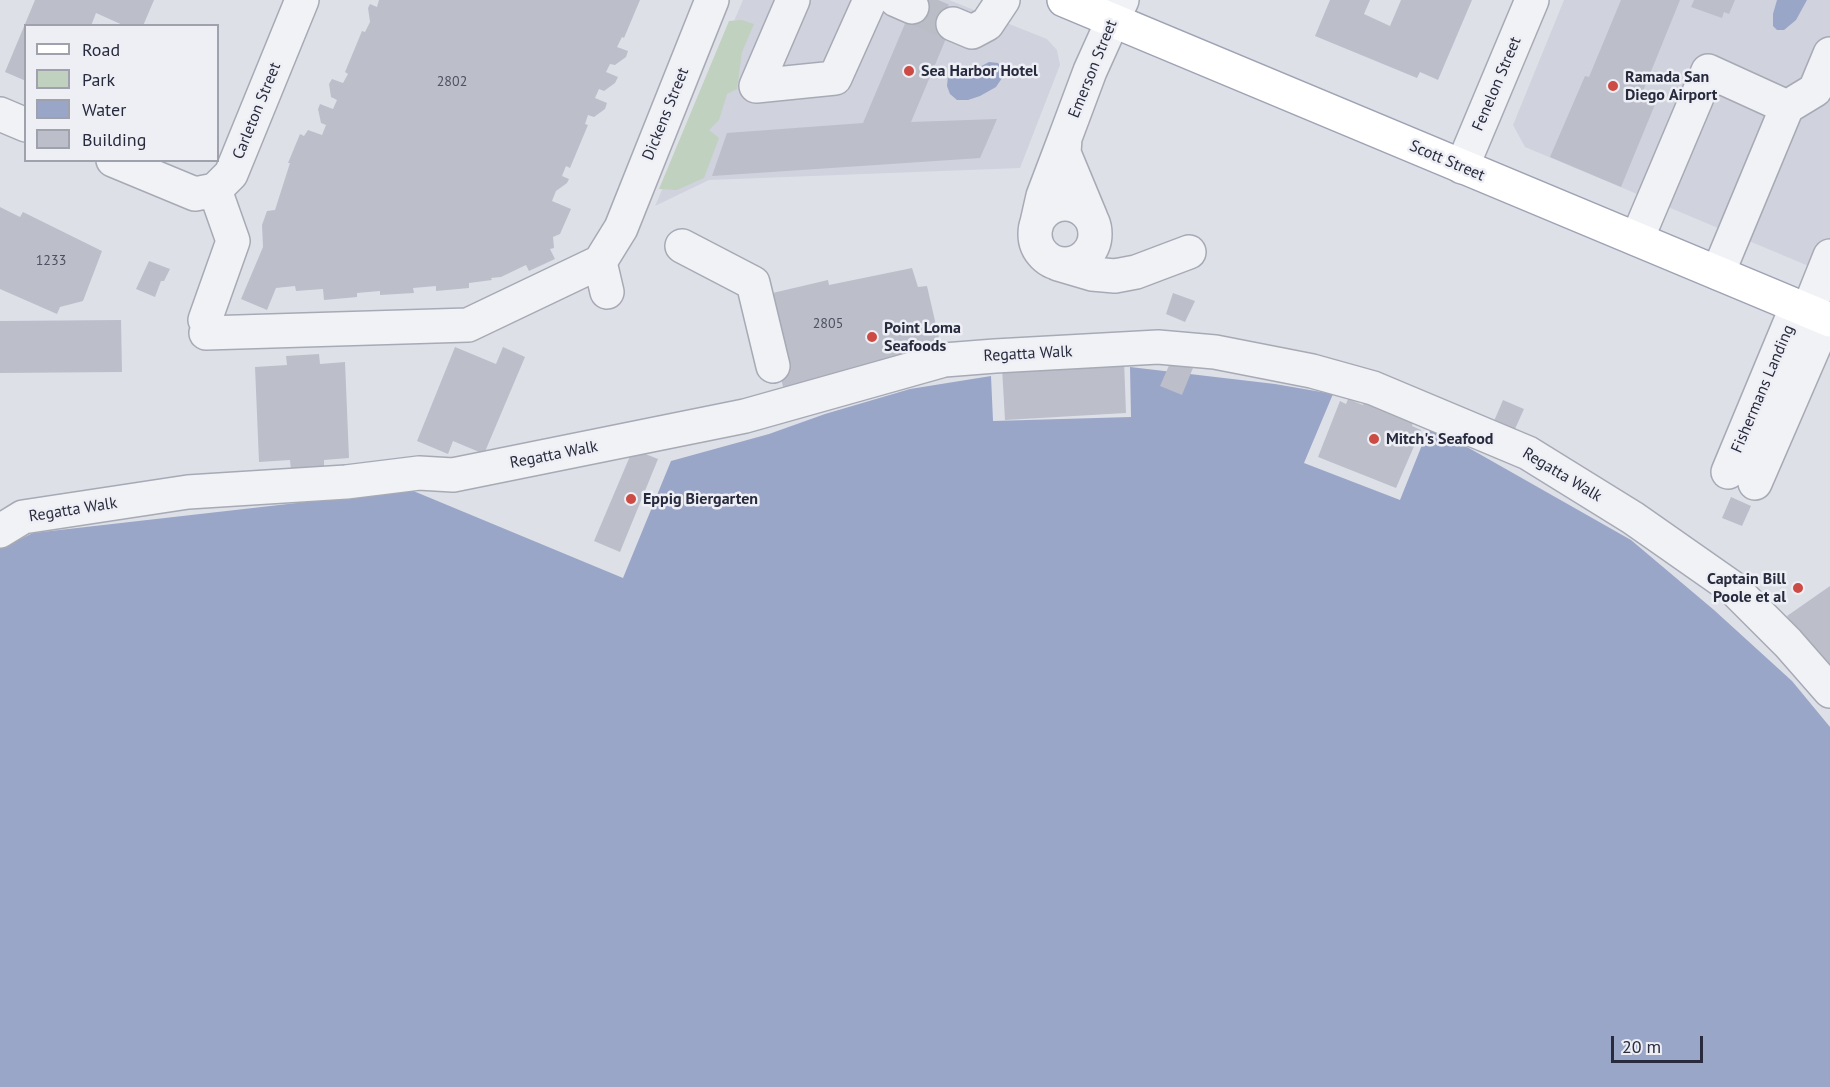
<!DOCTYPE html>
<html>
<head>
<meta charset="utf-8">
<style>
	body { margin:0 }
	#map { position:relative; width:1830px; height:1087px; overflow:hidden; background:#dee0e8; font-family:"PT Sans",sans-serif }
	canvas { display:block }
	.legend { position:absolute; left:24px; top:24px; width:195px; height:138px; box-sizing:border-box; background:#eeeff5; border:2px solid #9fa1ac; margin:0; padding:8px 10px; list-style:none; font-size:18px; color:#282b3e }
	.legend li { display:flex; align-items:center; gap:12px; height:30px }
	.legend b { width:30px; border:2px solid #9fa1ac }
	.scale { position:absolute; left:1611px; top:1036px; width:92px; height:27px; box-sizing:border-box; border:3px solid #282b3e; border-top:0; padding-left:8px; font-size:18px; line-height:21px; white-space:nowrap; color:#282b3e; -webkit-text-stroke:4px #eeeff5; paint-order:stroke }
</style>
</head>
<body>
<div id="map">
<canvas width="1830" height="1087"></canvas>
<ul class="legend">
<li><b style="height:8px;background:#fff"></b>Road</li>
<li><b style="height:16px;background:#c0d1bf"></b>Park</li>
<li><b style="height:16px;background:#99a6c8"></b>Water</li>
<li><b style="height:16px;background:#bcbeca"></b>Building</li>
</ul>
<div class="scale">20 m</div>
</div>
<script>
const g = document.querySelector('canvas').getContext('2d');
g.lineJoin = 'round';
function fillPath(path, color) { g.fillStyle = color; g.fill(path, 'evenodd'); }
const shape = rows => new Path2D(rows.map(r => 'M' + r).join(''));
function strokePath(path, color, width, dash) { g.strokeStyle = color; g.lineWidth = width; g.lineCap = dash ? 'butt' : 'round'; g.setLineDash(dash || []); g.stroke(path); }
function label(font, color, halo, rows, align = 'center') {
  g.font = font + ' "PT Sans",sans-serif'; g.lineWidth = 5; g.setLineDash([]); g.textBaseline = 'middle'; g.strokeStyle = halo; g.fillStyle = color; for (const [text, x, y, turn = 0] of rows) {
    g.save(); g.translate(x, y); g.rotate((+turn || 0) * Math.PI / 180); g.textAlign = isNaN(turn) ? turn : align; if (halo) g.strokeText(text, 0, 0); g.fillText(text, 0, 0); g.restore();
  }
}
const built = shape([
	[743,0,949,0,1047,39,1057,50,1060,65,1020,168,709,180,655,206],
	[1564,0,1830,0,1830,275,1525,147,1513,125]
]);
const green = shape([
	[742,20,754,24,742,52,737,89,727,94,719,120,709,130,719,138,704,178,677,190,659,189,729,21]
]);
const water = shape([
	[1777,0,1807,0,1796,20,1784,30,1777,30,1773,26,1773,14],
	[989,62,998,63,1003,69,1002,78,996,87,980,96,968,100,957,100,950,94,947,86,948,76,953,71,962,67,976,69],
	[1130,367,1275,384,1333,394,1304,463,1400,500,1428,430,1453,439,1631,540,1714,610,1792,681,1830,727,1830,1087,0,1087,0,549,33,533,411,490,623,578,671,461,769,434,825,414,910,389,991,376,993,421,1131,417]
]);
const building = shape([
	[35,0,154,0,143,26,125,26,96,13,91,26,26,26,26,81,5,72],
	[379,0,640,0,624,38,622,37,617,47,628,51,626,57,615,65,610,64,606,72,618,77,615,83,604,91,599,89,595,98,607,103,605,109,594,117,588,115,585,124,588,125,570,168,566,166,562,176,569,179,567,183,556,191,552,201,571,209,560,234,553,237,554,248,550,249,555,259,529,271,526,265,501,277,491,278,492,280,469,283,469,288,436,291,436,286,413,288,414,293,380,295,380,291,357,293,357,297,324,300,323,289,296,291,295,286,276,288,267,310,241,299,263,247,262,225,267,211,275,210,290,163,288,163,300,134,304,136,308,130,322,135,326,125,321,123,318,109,320,104,333,109,337,100,331,97,329,84,332,79,343,83,348,74,345,72,362,31,365,32,370,22,368,8,370,4,377,7],
	[915,0,955,17,911,122,997,119,980,158,712,176,727,133,863,123],
	[1330,0,1370,0,1364,14,1390,26,1401,0,1472,0,1438,80,1420,72,1417,78,1315,36],
	[1621,0,1680,0,1641,96,1656,102,1621,187,1550,157,1585,76,1589,77],
	[1694,0,1735,0,1729,14,1724,12,1722,18,1691,7],
	[0,207,20,217,23,212,102,251,83,301,60,307,57,314,0,289],
	[149,261,170,269,164,281,161,281,155,297,136,289],
	[912,268,918,287,927,286,944,360,853,370,783,387,764,295,828,280,829,285],
	[1173,293,1195,301,1185,322,1166,314],
	[121,320,122,372,0,373,0,321],
	[455,347,496,364,503,347,525,357,484,454,453,441,448,454,417,441],
	[319,354,320,364,345,362,349,458,324,460,324,469,291,470,290,460,259,462,255,367,287,365,286,356],
	[1174,354,1195,363,1182,395,1160,386],
	[1124,360,1126,413,1005,420,1002,368],
	[1368,392,1416,413,1412,426,1421,430,1396,488,1318,457,1340,401,1346,404,1348,399,1363,405],
	[1503,400,1524,409,1515,429,1494,421],
	[633,449,658,459,620,552,594,541],
	[1731,497,1751,506,1742,526,1722,518],
	[1830,586,1830,679,1787,616]
]);
const minorTunnel = shape([
	[912,7,953,24]
]);
const minor = shape([
	[793,0,756,86,835,78,870,0],
	[896,0,912,7],
	[953,24,972,32,987,24,1003,0],
	[1787,107,1815,90,1830,54],
	[0,114,26,125],
	[1065,138,1090,71,1122,0],
	[113,160,195,194,215,190],
	[1462,167,1532,0],
	[215,190,231,174,302,0],
	'1035 234a30 30 0 1 1 60 0a30 30 0 1 1-60 0Z',
	[1036,227,1043,196,1065,138,1064,153,1091,218],
	[1637,239,1708,71,1787,107,1718,273],
	[682,246,753,283,773,366],
	[600,262,607,292],
	[1058,264,1092,274,1115,276,1136,272,1189,252],
	[1808,311,1830,256],
	[205,320,233,241,215,190],
	[206,333,468,325,600,262,621,228,712,0],
	[1728,472,1797,306],
	[1755,483,1826,319],
	[0,531,23,517,188,492,346,482,419,473,453,475,745,416,944,360,995,356,1158,347,1215,352,1312,371,1373,388,1528,453,1633,518,1733,588,1788,643,1830,691]
]);
const major = shape([
	[1064,0,1830,320]
]);
const markers = [
	[909,71,6,"#cc4b44"],
	[1613,86,6,"#cc4b44"],
	[872,337,6,"#cc4b44"],
	[1374,439,6,"#cc4b44"],
	[631,499,6,"#cc4b44"],
	[1798,588,6,"#cc4b44"]
];
const numberNames = [
	["2802",452,82],
	["1233",51,261],
	["2805",828,324]
];
const streetNames = [
	["Emerson Street",1093,69,-68],
	["Fenelon Street",1497,84,-67],
	["Carleton Street",257,111,-68],
	["Dickens Street",666,114,-68],
	["Scott Street",1447,161,23],
	["Regatta Walk",1028,354,-3],
	["Fishermans Landing",1763,389,-67],
	["Regatta Walk",554,455,-11],
	["Regatta Walk",1562,475,31],
	["Regatta Walk",73,510,-9]
];
const poiNames = [
	["Sea Harbor Hotel",921,71],
	["Ramada San",1625,77],
	["Diego Airport",1625,95],
	["Point Loma",884,328],
	["Seafoods",884,346],
	["Mitch's Seafood",1386,439],
	["Eppig Biergarten",643,499],
	["Captain Bill",1786,579,"right"],
	["Poole et al",1786,597,"right"]
];
fillPath(built, '#d0d2dd');
fillPath(green, '#c0d1bf');
fillPath(water, '#99a6c8');
fillPath(building, '#bcbeca');
strokePath(minorTunnel, '#babcc6', 33, [33, 16]);
strokePath(minor, '#a7aab5', 36);
strokePath(major, '#9ea2b3', 36);
strokePath(minor, '#f1f2f6', 33);
strokePath(major, '#fff', 33);
for (const [x, y, r, color] of markers) { const dot = new Path2D(); dot.arc(x, y, r, 0, 2 * Math.PI); g.fillStyle = color; g.fill(dot); strokePath(dot, '#eeeff5', 2); }
label('14px', '#4d5061', null, numberNames);
label('16px', '#282b3e', '#eeeff5', streetNames);
label('bold 16px', '#282b3e', '#eeeff5', poiNames, 'left');
</script>
</body>
</html>
